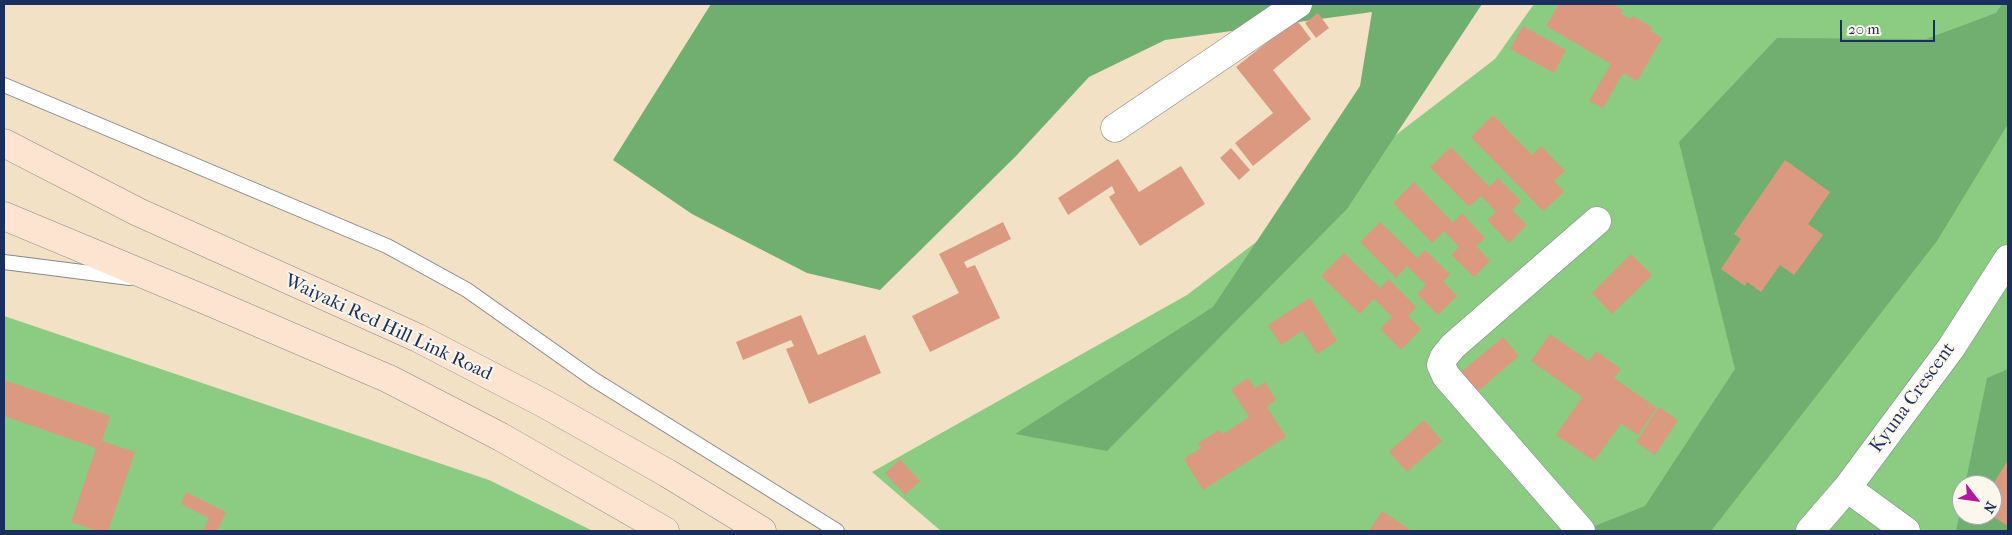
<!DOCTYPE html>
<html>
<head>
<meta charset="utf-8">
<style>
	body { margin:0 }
	#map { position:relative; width:2012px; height:535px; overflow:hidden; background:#f2e1c5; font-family:"IM FELL French Canon",serif }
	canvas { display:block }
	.frame { position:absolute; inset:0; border:5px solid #1b2f5e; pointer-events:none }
	.north { position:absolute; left:1952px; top:475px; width:50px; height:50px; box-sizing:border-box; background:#fbf7ec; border:1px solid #a1a7b3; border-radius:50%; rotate:120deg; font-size:14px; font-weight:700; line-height:20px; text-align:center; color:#1b2f5e }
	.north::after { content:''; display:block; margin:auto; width:18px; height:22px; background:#b5179e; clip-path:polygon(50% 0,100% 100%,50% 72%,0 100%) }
	.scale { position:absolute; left:1840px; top:20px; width:95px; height:22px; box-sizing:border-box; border:2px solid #1b2f5e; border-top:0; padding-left:6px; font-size:15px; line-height:18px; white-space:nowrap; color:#1b2f5e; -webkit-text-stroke:4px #fbf7ec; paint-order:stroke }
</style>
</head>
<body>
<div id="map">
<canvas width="2012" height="535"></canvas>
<div class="frame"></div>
<div class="north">N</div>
<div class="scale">20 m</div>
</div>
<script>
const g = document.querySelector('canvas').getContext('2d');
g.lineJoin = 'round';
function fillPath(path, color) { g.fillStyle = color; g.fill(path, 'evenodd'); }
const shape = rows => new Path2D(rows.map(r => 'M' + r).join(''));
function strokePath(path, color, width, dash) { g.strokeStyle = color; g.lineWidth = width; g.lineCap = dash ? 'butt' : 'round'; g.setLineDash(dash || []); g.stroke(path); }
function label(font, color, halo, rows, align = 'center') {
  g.font = font + ' "IM FELL French Canon",serif'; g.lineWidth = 4; g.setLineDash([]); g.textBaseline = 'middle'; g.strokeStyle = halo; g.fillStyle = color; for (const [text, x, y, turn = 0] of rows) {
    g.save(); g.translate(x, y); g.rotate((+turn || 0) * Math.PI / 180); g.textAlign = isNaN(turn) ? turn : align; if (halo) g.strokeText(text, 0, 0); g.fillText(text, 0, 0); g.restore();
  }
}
const green = shape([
	[1534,4,2008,4,2008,531,941,531,872,472,1187,295,1495,59],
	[1962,485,1992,485,1992,515,1962,515],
	[4,316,489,480,593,531,4,531]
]);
const forest = shape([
	[711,4,1482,4,1347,209,1107,451,1015,434,1213,307,1360,86,1372,12,1165,40,1089,77,1016,156,880,290,807,273,692,214,613,160],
	[2002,4,2008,4,2008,124,1937,241,1711,531,1582,531,1645,506,1735,369,1679,142,1777,38,1926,39,1996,13],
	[2008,369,2008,531,1956,531,1962,502,1962,515,1992,515,1992,485,1965,485,1987,378]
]);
const building = shape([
	[1559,4,1597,4,1602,6,1604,4,1612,4,1623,10,1621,14,1630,19,1633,16,1653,28,1650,30,1662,38,1637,81,1623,73,1603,108,1589,101,1611,64,1546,26],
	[1318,13,1329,28,1316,38,1305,23],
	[1296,19,1311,39,1273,70,1311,119,1253,166,1235,143,1273,113,1236,67],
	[1523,26,1566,50,1554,73,1510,49],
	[1493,115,1532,155,1541,146,1565,171,1554,181,1564,192,1543,211,1471,137],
	[1451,147,1489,187,1498,178,1521,201,1512,210,1527,225,1509,243,1487,220,1496,212,1481,196,1469,207,1430,167],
	[1231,148,1250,170,1239,180,1220,158],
	[1118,159,1139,192,1181,166,1205,204,1140,246,1109,197,1115,193,1112,186,1068,215,1058,198],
	[1785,160,1830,192,1808,224,1823,235,1794,275,1780,265,1761,292,1747,282,1745,286,1721,269,1741,239,1734,234],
	[1414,182,1453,223,1462,213,1485,238,1476,246,1490,261,1474,277,1451,255,1459,247,1444,231,1432,243,1393,203],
	[1003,222,1011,239,964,262,967,268,975,265,1000,318,930,352,912,316,959,293,939,254],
	[1380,222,1417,258,1425,250,1450,274,1443,281,1457,296,1438,315,1417,294,1426,285,1407,266,1396,278,1360,242],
	[1344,253,1380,288,1389,279,1416,307,1408,316,1421,329,1401,350,1380,329,1392,317,1374,299,1360,314,1321,276],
	[1631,254,1652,275,1612,314,1592,293],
	[1310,298,1337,341,1317,354,1302,331,1281,345,1268,325],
	[801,315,818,355,865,335,881,373,809,404,786,349,794,346,791,340,743,360,736,342],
	[1550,334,1589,361,1596,351,1621,369,1614,378,1657,408,1638,435,1621,424,1594,461,1556,435,1582,397,1531,361],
	[1503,337,1519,356,1477,392,1461,372],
	[1248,378,1255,388,1265,382,1276,400,1267,407,1286,437,1203,490,1184,459,1201,448,1198,443,1219,430,1223,434,1249,417,1231,389],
	[4,380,110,416,102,441,135,452,108,531,98,531,71,522,96,448,4,416],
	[1659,407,1678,420,1655,455,1636,442],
	[1424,420,1442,441,1407,472,1389,452],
	[900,459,920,481,905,495,885,473],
	[2008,460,2008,526,1992,516,1992,486],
	[186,492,226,512,217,531,203,531,209,518,181,504],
	[1382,511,1412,531,1369,531]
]);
const service = shape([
	[4,85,387,246,467,290,593,379,837,531],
	[4,262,130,278]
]);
const minor = shape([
	[1115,128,1298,4],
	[1847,488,1906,531],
	[1581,531,1446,376,1441,365,1444,357,1453,346,1597,221],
	[1810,531,1847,488,1951,348,2008,259]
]);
const secondary = shape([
	[4,143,138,212,418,338,545,404,667,473,762,531],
	[4,216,208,301,389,379,501,437,665,531]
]);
const streetNames = [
	["Waiyaki Red Hill Link Road",388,328,25],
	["Kyuna Crescent",1913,398,-54]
];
fillPath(green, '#8ccb82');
fillPath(forest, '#71af70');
fillPath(building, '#dc9982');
strokePath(service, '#868892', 16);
strokePath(minor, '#868892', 29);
strokePath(secondary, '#868892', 29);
strokePath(service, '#fff', 14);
strokePath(minor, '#fff', 28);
strokePath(secondary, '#fde4d1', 28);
label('19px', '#1b2f5e', '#fbf7ec', streetNames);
</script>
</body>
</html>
